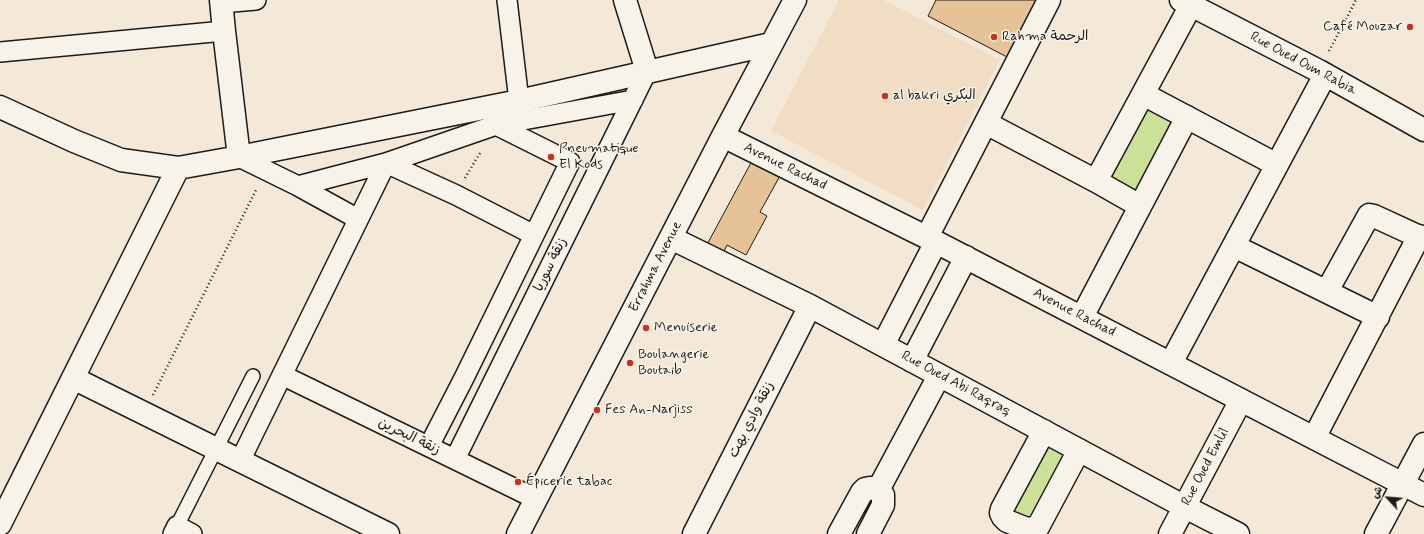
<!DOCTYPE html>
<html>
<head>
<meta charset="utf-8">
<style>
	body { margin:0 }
	#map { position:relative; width:1424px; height:534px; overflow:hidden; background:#f4e9d8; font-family:Mynerve,"Playpen Sans Arabic",sans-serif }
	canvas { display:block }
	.north { position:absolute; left:1368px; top:478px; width:40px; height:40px; -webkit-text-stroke:3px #f7f3e8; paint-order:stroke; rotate:296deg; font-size:11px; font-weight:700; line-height:16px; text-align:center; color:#1c1c1c }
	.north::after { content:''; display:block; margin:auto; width:14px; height:18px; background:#1c1c1c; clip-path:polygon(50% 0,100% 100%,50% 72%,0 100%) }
</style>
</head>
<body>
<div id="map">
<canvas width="1424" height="534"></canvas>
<div class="north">ش</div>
</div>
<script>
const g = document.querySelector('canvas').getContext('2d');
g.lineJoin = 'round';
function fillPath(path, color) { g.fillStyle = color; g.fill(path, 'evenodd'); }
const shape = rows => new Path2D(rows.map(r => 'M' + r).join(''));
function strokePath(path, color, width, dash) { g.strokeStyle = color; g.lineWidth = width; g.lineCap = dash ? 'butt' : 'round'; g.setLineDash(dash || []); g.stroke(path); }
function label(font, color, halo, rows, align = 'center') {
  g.font = font + ' Mynerve,"Playpen Sans Arabic",sans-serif'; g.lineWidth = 3; g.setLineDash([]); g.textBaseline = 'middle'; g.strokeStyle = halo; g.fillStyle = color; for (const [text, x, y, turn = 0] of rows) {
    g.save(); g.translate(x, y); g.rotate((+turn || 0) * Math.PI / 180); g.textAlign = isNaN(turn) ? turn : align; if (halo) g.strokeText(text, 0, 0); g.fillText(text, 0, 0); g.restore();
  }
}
const built = shape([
	[839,0,883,0,1000,60,923,210,771,131]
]);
const green = shape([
	[1143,94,1187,117,1140,206,1096,181],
	[1044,431,1079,450,1038,527,1003,517]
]);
const building = shape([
	[936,0,1039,0,1009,58,928,16,936,0],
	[753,159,781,174,760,212,767,216,746,255,727,245,720,260,703,252,753,159]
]);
const path = shape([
	[1329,51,1356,0],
	[465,178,480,153],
	[153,395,257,188]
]);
const service = shape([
	[177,526,253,376]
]);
const pedestrian = shape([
	[507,0,519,101],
	[221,3,256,0],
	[0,52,224,31],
	[239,157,298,186,358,219],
	[386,163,456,195,534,235],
	[298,186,386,163,496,125,633,100],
	[282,375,536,499],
	[429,446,464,378,570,162,496,125],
	[455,459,647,71],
	[240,461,386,163],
	[173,534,177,526,192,534]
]);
const minor = shape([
	[221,0,224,31,239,157],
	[625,0,647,71],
	[1181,0,1319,71,1424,130],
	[1143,94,1277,165],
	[0,107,74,141,121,160,178,168,239,157,519,101,771,44],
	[986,123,1096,181,1140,206],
	[723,136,936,242,1424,495],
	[1096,181,1191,5],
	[927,237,1049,0],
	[671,238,810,306,1185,507,1238,534],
	[1234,246,1378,317],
	[1327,291,1369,215,1374,216,1424,239],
	[1082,317,1187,117],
	[883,345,936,242],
	[912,361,966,257],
	[1171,363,1325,75],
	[73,378,388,534],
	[1044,431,1002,509,1001,513,1003,517,1007,521,1027,529,1038,527,1079,450],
	[1314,438,1419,236],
	[0,524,178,168],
	[518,534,723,136,795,0],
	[694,534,810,306],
	[839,534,862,492,865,489,870,488,878,490,939,376],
	[868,534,883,505,883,495,878,490],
	[1170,534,1241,400],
	[1376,534,1424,444]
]);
const markers = [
	[1410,27,4,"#c8321e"],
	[994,37,4,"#c8321e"],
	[885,96,4,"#c8321e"],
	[551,157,4,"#c8321e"],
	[646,328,4,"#c8321e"],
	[630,363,4,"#c8321e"],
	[597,410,4,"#c8321e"],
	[518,482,4,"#c8321e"]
];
const poiNames = [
	["Café Mouzar",1402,27,"right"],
	["Rahma الرحمة",1002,37],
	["al bakri البكري",893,96],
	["Pneumatique",559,149],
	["El Kods",559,165],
	["Menuiserie",654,328],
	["Boulangerie",638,355],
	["Boutaib",638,371],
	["Fes An-Narjiss",605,410],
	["Épicerie tabac",526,482]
];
const streetNames = [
	["Rue Oued Oum Rabia",1303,64,28],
	["Avenue Rachad",785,167,26],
	["زنقة سوريا",551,265,-64],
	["Errahma Avenue",656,267,-63],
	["Avenue Rachad",1074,313,27],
	["Rue Oued Abi Raqraq",956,384,28],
	["زنقة وادي بهت",752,420,-63],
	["زنقة البحرين",409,437,26],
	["Rue Oued Emlil",1206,467,-62]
];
fillPath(built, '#f0ddc4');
fillPath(green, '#cbe197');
fillPath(building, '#e6c297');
strokePath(building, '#1c1c1c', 1);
strokePath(service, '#1c1c1c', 16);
strokePath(pedestrian, '#1c1c1c', 22);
strokePath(minor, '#1c1c1c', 25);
strokePath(path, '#1c1c1c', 2.5, [1, 3]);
strokePath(service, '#f7f3e8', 13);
strokePath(pedestrian, '#f7f3e8', 19);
strokePath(minor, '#f7f3e8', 22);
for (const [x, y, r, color] of markers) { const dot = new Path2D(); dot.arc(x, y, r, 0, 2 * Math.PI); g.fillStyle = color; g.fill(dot); strokePath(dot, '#f7f3e8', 1.5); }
label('14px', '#1c1c1c', '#f7f3e8', poiNames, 'left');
label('14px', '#1c1c1c', '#f7f3e8', streetNames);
</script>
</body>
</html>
